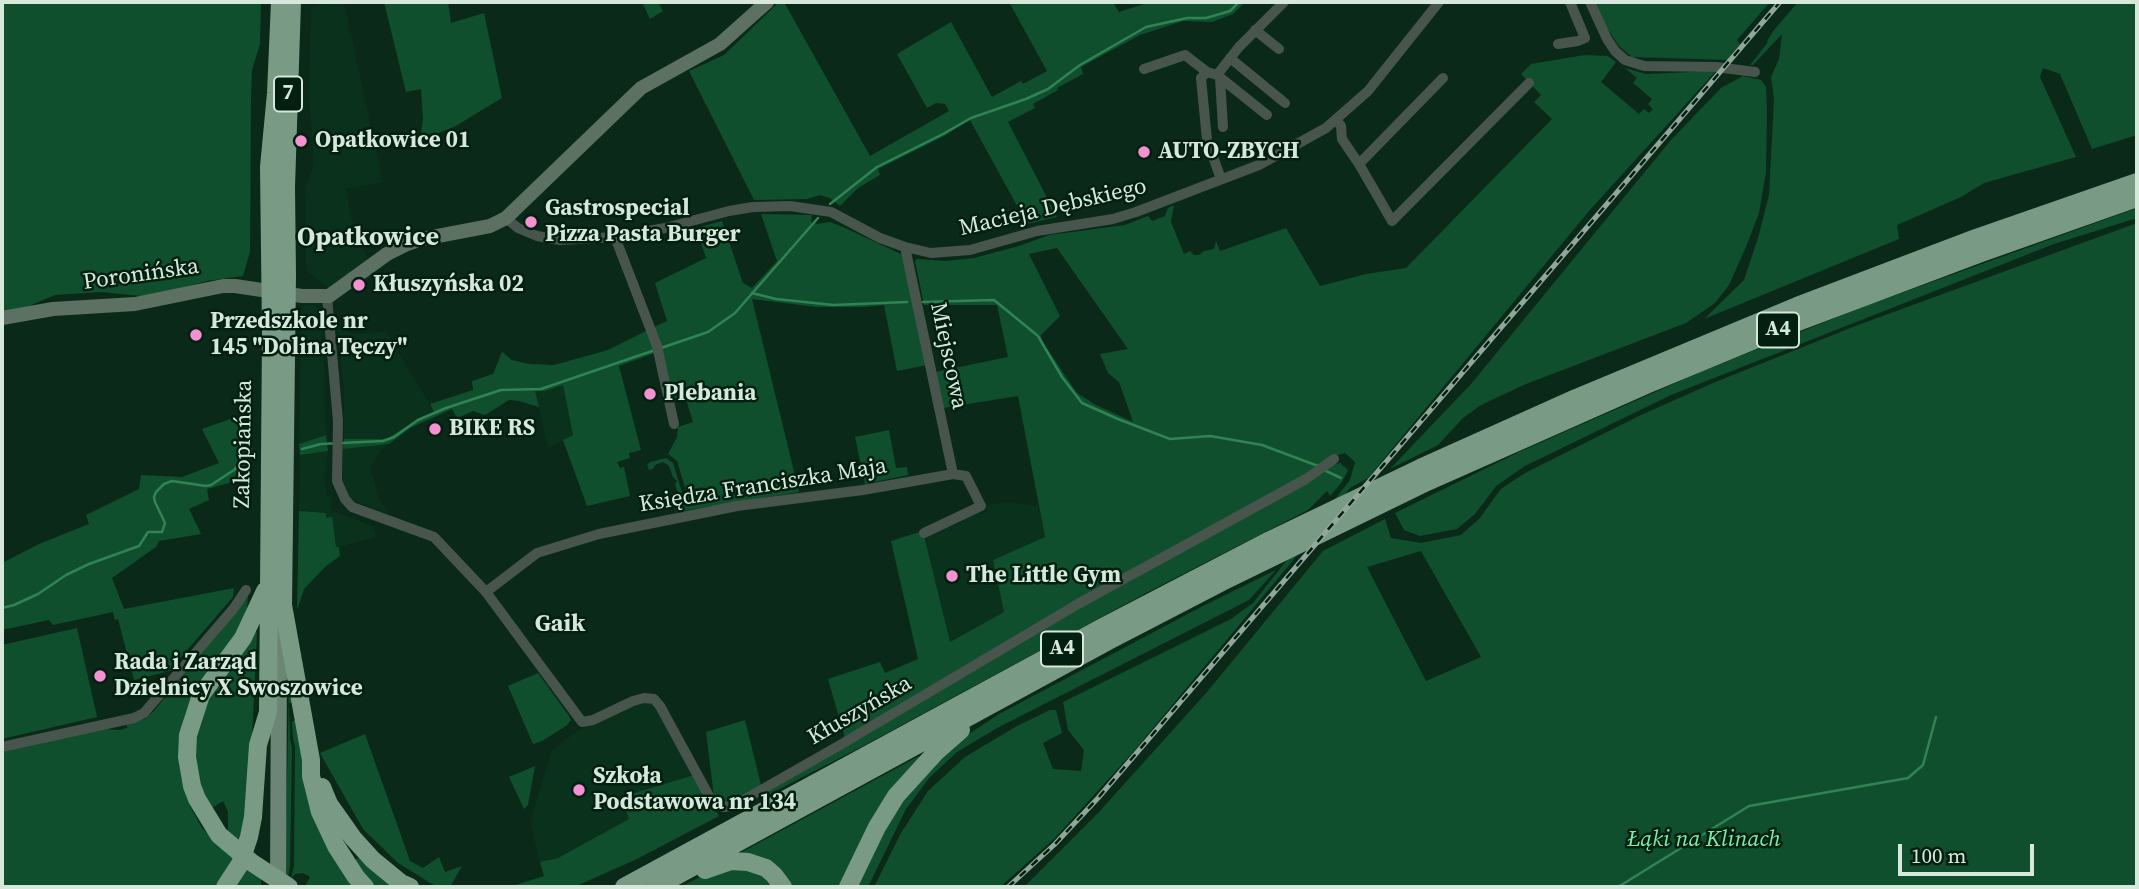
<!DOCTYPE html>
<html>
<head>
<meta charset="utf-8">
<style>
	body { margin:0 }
	#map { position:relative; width:2139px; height:889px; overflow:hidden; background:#0b2918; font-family:"Source Serif 4",serif }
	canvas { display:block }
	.frame { position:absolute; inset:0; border:4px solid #d6e8dc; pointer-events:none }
	.scale { position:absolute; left:1898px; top:844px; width:136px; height:32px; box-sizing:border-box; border:4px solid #d6e8dc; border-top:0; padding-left:9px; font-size:21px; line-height:24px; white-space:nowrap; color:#d6e8dc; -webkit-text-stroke:5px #021f0f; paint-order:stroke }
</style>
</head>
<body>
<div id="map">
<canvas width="2139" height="889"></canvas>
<div class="frame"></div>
<div class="scale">100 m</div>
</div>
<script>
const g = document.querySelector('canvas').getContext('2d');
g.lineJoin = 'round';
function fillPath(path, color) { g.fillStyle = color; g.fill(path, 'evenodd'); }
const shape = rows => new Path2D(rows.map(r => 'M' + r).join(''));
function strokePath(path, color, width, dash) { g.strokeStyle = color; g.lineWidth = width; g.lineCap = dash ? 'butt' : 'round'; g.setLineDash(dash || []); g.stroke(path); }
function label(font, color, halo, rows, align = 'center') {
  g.font = font + ' "Source Serif 4",serif'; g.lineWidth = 5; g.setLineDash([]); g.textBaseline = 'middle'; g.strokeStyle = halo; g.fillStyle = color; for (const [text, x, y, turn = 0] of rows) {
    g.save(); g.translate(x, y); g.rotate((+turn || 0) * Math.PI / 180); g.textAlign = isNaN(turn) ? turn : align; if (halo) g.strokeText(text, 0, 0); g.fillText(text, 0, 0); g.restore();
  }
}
const built = shape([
	[329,2,344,2,383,182,346,189,351,217,368,260,328,288,306,270,305,189,313,167,313,144,309,96,311,7],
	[313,305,318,308,319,312,325,374,326,435,299,444,301,311,303,306],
	[338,329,354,334,365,334,386,331,434,412,417,419,387,439,344,439,344,390],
	[563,385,573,435,548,448,535,391,545,391],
	[389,444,381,450,370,466,379,499,389,514,355,501,348,495,343,481,343,449],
	[328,451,325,479,327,495,331,496,331,510,373,526,376,537,336,548,325,513,299,511,300,455],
	[1009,502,1038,506,1045,537,993,560,1004,612,949,642,925,535,957,524,977,512,982,514,986,511,985,505],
	[647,702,655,705,694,775,621,797,630,819,557,858,540,862,530,822,552,749,581,729,632,706]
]);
const green = shape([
	[2,2,261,2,260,44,252,70,251,96,250,252,243,276,207,281,161,294,141,296,101,292,55,295,24,308,2,312],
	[384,2,448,2,451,23,484,13,502,98,454,127,420,140,423,119,421,89,406,92],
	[642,2,658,2,663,11,650,19],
	[779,2,784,2,870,156,949,111,945,104,936,103,927,108,897,54,951,22,992,97,1021,81,1023,84,1047,71,1009,2,1113,2,1119,12,1150,2,1245,2,1233,14,1212,22,1183,21,1140,35,1081,67,1083,74,1057,88,1058,90,1033,104,1035,108,1008,122,1057,217,1027,224,970,120,944,136,878,169,880,175,858,188,840,206,830,198,820,195,807,199,754,200,689,71,724,55],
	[1595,2,1770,2,1737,40,1740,44,1727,60,1632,57,1619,46,1603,22],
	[1798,2,2137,2,2137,135,2092,149,2060,74,2043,68,2040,77,2076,157,1984,183,1961,197,1897,225,1899,239,1704,319,1744,280,1758,238,1769,195,1774,99,1771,77,1779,59,1782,34,1753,65,1750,65,1768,42,1767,41,1774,30],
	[1585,55,1608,56,1616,62,1601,82,1639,114,1644,109,1649,113,1653,109,1648,104,1652,99,1633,83,1637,78,1625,68,1646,74,1716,71,1589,211,1368,478,1350,488,1290,564,1134,751,1055,838,1000,887,874,887,901,833,928,791,965,757,1017,726,1050,710,1056,710,1062,733,1043,743,1053,769,1081,771,1084,750,1068,730,1063,702,1231,619,1253,603,1350,480,1355,462,1345,453,1332,457,1310,474,845,738,828,679,880,662,885,673,918,659,891,541,923,531,950,642,1004,612,993,560,1045,537,1018,396,943,408,935,372,1008,357,997,305,924,305,915,261,917,259,945,261,974,258,1019,246,1049,235,1125,225,1148,216,1152,221,1165,216,1168,208,1174,205,1171,222,1184,254,1190,251,1194,255,1199,255,1204,251,1214,249,1216,241,1220,251,1286,228,1320,286,1366,274,1406,268,1552,119,1534,102,1541,95,1521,74,1531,64],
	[1057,248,1128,349,1100,354,1108,373,1119,382,1133,422,1096,405,1077,393,1042,341,1041,335,1060,316,1029,254],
	[1743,76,1761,80,1766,87,1767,111,1766,172,1759,213,1746,247,1729,285,1715,303,1686,323,1526,384,1481,405,1463,418,1438,445,1390,469,1471,384,1671,140,1721,88],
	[2137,208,2137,218,2054,244,1671,395,1525,466,1496,486,1475,514,1457,529,1420,536,1404,530,1395,513,1519,452,1703,371,1860,308],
	[761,214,812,215,811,222,817,224,830,222,843,227,903,255,927,365,897,371,884,305,864,307,816,307,752,299,799,492,676,512,675,506,680,504,680,500,684,498,686,493,706,486,686,491,677,461,668,454,677,437,678,427,693,422,685,396,672,400,654,327,667,321,655,283,706,258,696,228,722,221,743,283,752,288,777,261],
	[2137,223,2137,887,1024,887,1099,812,1207,692,1323,551,1385,519,1391,538,1421,543,1461,535,1479,519,1501,489,1525,473,1641,415,1713,383,1858,325],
	[1421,551,1481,657,1426,681,1367,567],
	[648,330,655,353,619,366,641,450,629,453,630,458,617,462,620,468,624,467,630,496,587,506,563,440,573,435,563,385,545,391,535,391,539,407,519,401,509,400,485,415,473,411,457,418,452,409,410,428,389,444,343,449,344,439,387,439,417,419,434,412,430,404,473,390,472,381,493,374,502,352,512,360,529,364,554,365,608,350],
	[236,417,248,418,249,461,229,483,207,489,209,500,189,509,201,534,159,541,156,547,112,578,124,609,234,588,233,597,169,671,134,680,118,619,115,620,113,612,53,625,49,620,2,630,2,563,39,544,89,524,86,515,139,489,141,475,182,477,219,463,202,429],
	[889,430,896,468,907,467,908,475,865,484,855,437],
	[326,435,328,451,300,455,299,444],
	[666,458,673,463,682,492,679,496,675,484,677,481,673,477,669,466,663,462,655,465,653,469,649,470,647,465,650,462],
	[1340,463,1348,470,1342,482,1330,496,1327,491,1308,510,1146,593,863,746,764,797,762,792,1021,641,1328,466],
	[299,511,326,513,326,518,332,517,336,547,339,547,340,556,326,566,304,589,297,610],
	[1276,570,1249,600,999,727,957,752,930,777,906,809,868,887,856,887,901,797,963,738,999,714,1201,607],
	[248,596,246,618,237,635,205,675,193,693,185,714,181,735,181,777,190,806,202,828,236,860,224,876,214,887,2,887,2,752,103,729,120,730,127,728,127,723,145,719,154,711],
	[77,628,97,717,2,739,2,645],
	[255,630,257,633,249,803,241,844,228,832,228,812,223,801,209,810,203,800,193,759,201,707],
	[538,673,569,716,571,720,566,726,542,741,533,744,508,686],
	[289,684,294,703,289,703,290,739,292,748,290,866,288,878,285,876],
	[295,720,358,887,305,887,310,877,303,873,295,874,291,879,294,866,295,747,293,738,292,722],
	[745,720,761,785,732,802,724,804,714,797,706,732],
	[365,734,410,861,423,868,439,857,445,872,462,866,450,887,440,887,432,884,398,863,363,829,320,753],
	[919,756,920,758,842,887,790,887,740,853],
	[535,766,528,805,524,809,509,777],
	[694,775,719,816,637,859,574,887,509,887,544,876,540,862,558,858,629,819,621,797],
	[360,857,398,887,372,887,355,860],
	[245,866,261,878,261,887,233,887],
	[718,868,758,870,777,887,680,887]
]);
const stream = shape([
	[830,204,877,167,943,134,971,118,1026,99,1048,89,1080,65,1146,27,1187,18,1206,18,1230,11,1239,2],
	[752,293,776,299,833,305,907,302],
	[923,302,994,300,1038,336,1062,377,1082,403,1118,419,1170,439,1210,436,1262,445,1318,466],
	[661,348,708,332,735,313,818,218],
	[302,449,321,444,383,441,394,437,418,420,446,408,501,390,541,389,655,350],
	[1326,471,1341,478],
	[2,608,14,605,38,594,66,575,89,564,139,546,148,532,162,532,165,523,155,502,154,497,156,492,164,484,172,481,206,486,211,485,234,470,244,460,251,449],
	[1618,887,1749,806,1908,778,1923,765,1936,717]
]);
const street = shape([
	[1590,2,1607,39,1615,51,1625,60,1644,66,1716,67,1755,72],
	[1255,30,1279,49],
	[1558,44,1578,41,1585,38,1570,2],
	[1230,58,1285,103],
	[1144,69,1185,55,1207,72],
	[1217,75,1267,115],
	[1220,78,1223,127],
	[1336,120,1341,126,1342,139,1359,164,1443,78],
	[1359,164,1392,221,1529,83],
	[1221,179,1207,140,1201,78,1207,72,1217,75,1239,47,1284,2],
	[506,218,518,228,537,236,560,240,615,237,665,228,729,211,753,207,790,206,831,212,880,238,905,247,931,253,970,250,1037,231,1113,219,1136,212,1259,165,1326,128,1368,91,1439,2],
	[615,237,657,346,674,424],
	[905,247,953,474],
	[327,297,338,421,337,481,345,499,352,507,434,537,486,592,582,722,593,720,633,701,644,698,654,699,660,706,710,798,715,805,724,807,733,806,840,745,1078,604,1306,479,1334,459],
	[486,592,537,553,599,534,737,506,863,490,953,474,966,476,981,506,924,533],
	[2,747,134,718,144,713,234,608,246,590]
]);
const secondary = shape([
	[2,318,53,309,135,304,223,286,235,286,302,296,329,296,387,254,405,245,422,239,490,226,506,218,641,88,720,44,767,2]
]);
const primary = shape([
	[278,887,279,656,282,617]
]);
const highway = shape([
	[292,2,286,187,287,275,283,605,311,760,311,776,320,812,336,846,356,877,365,887],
	[265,591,243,638,201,695,188,735,187,757,192,786,197,799,219,835,251,862,289,887],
	[322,787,329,804,353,838,373,860,401,883,410,887],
	[705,870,731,861,748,862,766,868,774,875,783,887],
	[225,887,240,864,249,837,253,817,258,745,268,712,271,333,269,167,276,93,280,2],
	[624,887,1101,628,1270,540,1420,468,1576,398,1797,306,1976,238,2137,182],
	[656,887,1110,640,1222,582,1427,482,1646,385,1803,320,1981,253,2137,198],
	[848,887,877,827,896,796,936,752,961,730]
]);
const rail = shape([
	[1008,887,1055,844,1098,798,1780,2]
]);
const markers = [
	[301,141,7,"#f591d2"],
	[1144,152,7,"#f591d2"],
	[531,222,7,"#f591d2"],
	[359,285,7,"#f591d2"],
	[196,335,7,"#f591d2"],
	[650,394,7,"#f591d2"],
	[435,429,7,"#f591d2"],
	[952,576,7,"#f591d2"],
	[100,676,7,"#f591d2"],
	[579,790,7,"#f591d2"]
];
const shields = [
	[288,94,28],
	[1778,330,42],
	[1062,649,42]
];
const shieldNames = [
	["7",288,94],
	["A4",1778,330],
	["A4",1062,649]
];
const poiNames = [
	["Opatkowice 01",315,141],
	["AUTO-ZBYCH",1158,152],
	["Gastrospecial",545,209],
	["Pizza Pasta Burger",545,235],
	["Kłuszyńska 02",373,285],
	["Przedszkole nr",210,322],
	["145 \"Dolina Tęczy\"",210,348],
	["Plebania",664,394],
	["BIKE RS",449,429],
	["The Little Gym",966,576],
	["Rada i Zarząd",114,663],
	["Dzielnicy X Swoszowice",114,689],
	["Szkoła",593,777],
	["Podstawowa nr 134",593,803]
];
const streetNames = [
	["Macieja Dębskiego",1053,208,-13],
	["Poronińska",141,275,-8],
	["Miejscowa",948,356,78],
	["Zakopiańska",244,444,-89],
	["Księdza Franciszka Maja",763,486,-9],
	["Kłuszyńska",860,711,-30]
];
const parkNames = [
	["Łąki na Klinach",1704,840]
];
const neighbourhoodNames = [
	["Gaik",560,625]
];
const quarterNames = [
	["Opatkowice",368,238]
];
fillPath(built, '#09311c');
fillPath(green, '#104f2e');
strokePath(stream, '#308354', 2.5);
strokePath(street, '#47554c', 10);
strokePath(secondary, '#5c7162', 14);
strokePath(primary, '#6b8674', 16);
strokePath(highway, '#799a84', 18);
strokePath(rail, '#91a799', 5);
strokePath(rail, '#021f0f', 2.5, [8]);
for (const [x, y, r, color] of markers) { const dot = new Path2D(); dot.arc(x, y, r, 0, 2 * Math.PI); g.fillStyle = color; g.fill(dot); strokePath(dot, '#021f0f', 2.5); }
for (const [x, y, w] of shields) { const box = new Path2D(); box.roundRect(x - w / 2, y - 17.5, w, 35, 5); g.fillStyle = '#021f0f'; g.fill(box); strokePath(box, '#d6e8dc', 2); }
label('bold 21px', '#d6e8dc', null, shieldNames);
label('bold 23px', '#d6e8dc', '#021f0f', poiNames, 'left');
label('23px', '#d6e8dc', '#021f0f', streetNames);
label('italic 23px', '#7deba8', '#021f0f', parkNames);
label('bold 24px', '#d6e8dc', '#021f0f', neighbourhoodNames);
label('bold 26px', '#d6e8dc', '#021f0f', quarterNames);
</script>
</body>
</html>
